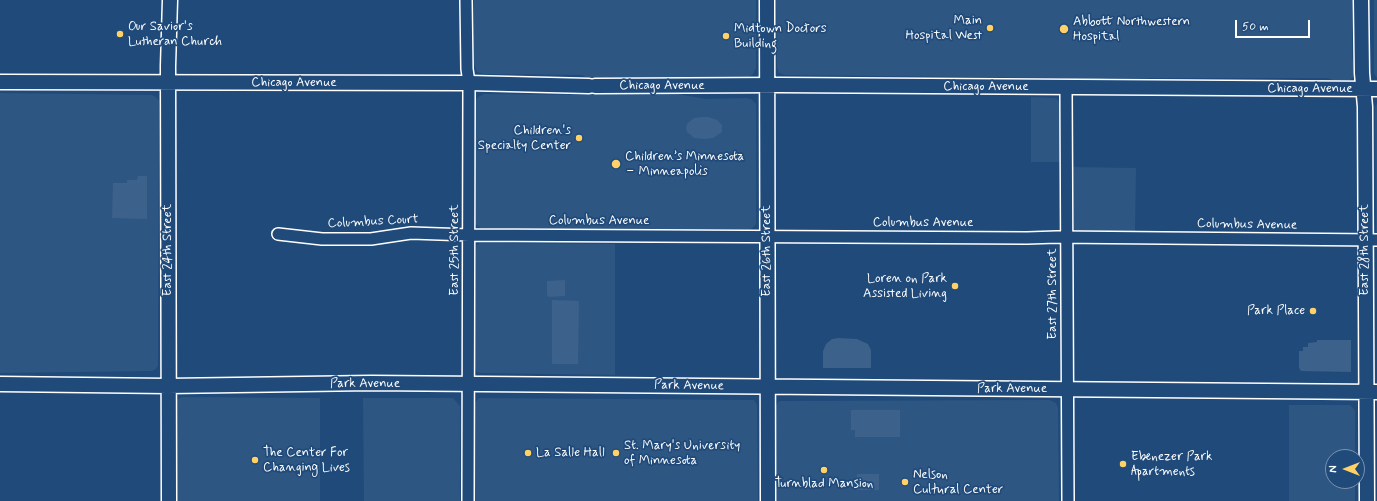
<!DOCTYPE html>
<html>
<head>
<meta charset="utf-8">
<style>
	body { margin:0 }
	#map { position:relative; width:1377px; height:501px; overflow:hidden; background:#1f4a7a; font-family:Mynerve,sans-serif }
	canvas { display:block }
	.north { position:absolute; left:1325px; top:449px; width:40px; height:40px; box-sizing:border-box; background:#1f4a7a; border:1px solid #7992af; border-radius:50%; rotate:270deg; font-size:11px; font-weight:700; line-height:16px; text-align:center; color:#fff }
	.north::after { content:''; display:block; margin:auto; width:14px; height:18px; background:#ffd166; clip-path:polygon(50% 0,100% 100%,50% 72%,0 100%) }
	.scale { position:absolute; left:1235px; top:20px; width:75px; height:18px; box-sizing:border-box; border:2px solid #fff; border-top:0; padding-left:5px; font-size:12px; line-height:14px; white-space:nowrap; color:#fff; -webkit-text-stroke:3px #1f4a7a; paint-order:stroke }
</style>
</head>
<body>
<div id="map">
<canvas width="1377" height="501"></canvas>
<div class="north">N</div>
<div class="scale">50 m</div>
</div>
<script>
const g = document.querySelector('canvas').getContext('2d');
g.lineJoin = 'round';
function fillPath(path, color) { g.fillStyle = color; g.fill(path, 'evenodd'); }
const shape = rows => new Path2D(rows.map(r => 'M' + r).join(''));
function strokePath(path, color, width, dash) { g.strokeStyle = color; g.lineWidth = width; g.lineCap = dash ? 'butt' : 'round'; g.setLineDash(dash || []); g.stroke(path); }
function label(font, color, halo, rows, align = 'center') {
  g.font = font + ' Mynerve,sans-serif'; g.lineWidth = 3.5; g.setLineDash([]); g.textBaseline = 'middle'; g.strokeStyle = halo; g.fillStyle = color; for (const [text, x, y, turn = 0] of rows) {
    g.save(); g.translate(x, y); g.rotate((+turn || 0) * Math.PI / 180); g.textAlign = isNaN(turn) ? turn : align; if (halo) g.strokeText(text, 0, 0); g.fillText(text, 0, 0); g.restore();
  }
}
const built = shape([
	[474,0,756,0,756,68,753,74,749,77,587,78,582,75,484,74,477,72,474,64],
	[776,0,1352,0,1352,58,1354,63,1353,77,1349,81,1337,81,1327,78,1107,78,1093,81,1071,80,1060,78,785,75,779,73,777,68],
	[1374,0,1377,0,1377,78,1374,74],
	[665,92,706,99,746,98,751,99,756,104,756,224,750,230,481,228,475,224,475,102,478,97,484,94,585,95,587,93],
	[0,93,152,95,156,97,159,101,158,365,156,369,152,371,0,373],
	[1031,97,1056,98,1058,100,1060,104,1060,162,1031,162],
	[1377,103,1377,232,1376,231,1375,107],
	[1073,167,1136,168,1135,231,1077,231,1074,229],
	[480,243,615,244,615,375,481,373,477,372,475,368,476,248,477,245],
	[182,397,320,398,320,501,173,501,174,406,178,399],
	[363,398,453,398,460,406,460,501,364,501],
	[479,398,754,400,757,405,758,501,474,501,473,405],
	[1050,400,1056,403,1058,408,1059,501,777,501,776,406,778,402,781,401],
	[1289,405,1350,405,1352,407,1355,411,1355,457,1333,457,1333,481,1355,481,1355,501,1289,501]
]);
const green = shape([
	[703,117,708,117,717,120,722,125,722,132,713,138,705,139,694,138,692,136,687,132,686,128,687,124,694,118],
	[138,176,147,176,147,219,112,218,113,183,127,183,127,180,137,180],
	[565,280,565,296,548,297,547,294,547,281],
	[552,300,579,301,578,364,552,364],
	[838,338,857,339,868,344,871,350,871,368,823,368,823,351,826,344,832,339],
	[1317,340,1351,340,1351,372,1301,371,1299,368,1299,351,1303,351,1303,347,1308,347,1308,343,1317,342],
	[851,410,900,410,900,437,855,437,855,430,851,430],
	[857,474,879,474,879,490,857,490]
]);
const minor = shape([
	[466,0,467,69,469,83,468,501],
	[1066,87,1068,501],
	[278,234,322,239,371,239,411,233,469,235,1027,238,1057,237,1377,240]
]);
const tertiary = shape([
	[767,0,768,501],
	[1361,0,1362,73,1365,107,1367,501],
	[0,82,469,83,589,86],
	[595,86,779,85,1377,89],
	[0,384,168,386,371,383,1377,392],
	[169,501,168,66,170,0]
]);
const markers = [
	[990,28,4,"#ffd166"],
	[1064,29,5,"#ffd166"],
	[120,34,4,"#ffd166"],
	[726,36,4,"#ffd166"],
	[579,138,4,"#ffd166"],
	[616,164,5,"#ffd166"],
	[955,286,4,"#ffd166"],
	[1313,311,4,"#ffd166"],
	[528,453,4,"#ffd166"],
	[616,453,4,"#ffd166"],
	[255,460,4,"#ffd166"],
	[1123,464,4,"#ffd166"],
	[824,470,4,"#ffd166"],
	[905,482,4,"#ffd166"]
];
const poiNames = [
	["Main",982,21,"right"],
	["Hospital West",982,36,"right"],
	["Abbott Northwestern",1073,22],
	["Hospital",1073,37],
	["Our Savior's",128,27],
	["Lutheran Church",128,42],
	["Midtown Doctors",734,29],
	["Building",734,44],
	["Children's",571,131,"right"],
	["Specialty Center",571,146,"right"],
	["Children’s Minnesota",625,157],
	["– Minneapolis",625,172],
	["Loren on Park",947,279,"right"],
	["Assisted Living",947,294,"right"],
	["Park Place",1305,311,"right"],
	["St. Mary's University",624,446],
	["of Minnesota",624,461],
	["The Center For",263,453],
	["Changing Lives",263,468],
	["La Salle Hall",536,453],
	["Ebenezer Park",1131,457],
	["Apartments",1131,472],
	["Nelson",913,475],
	["Cultural Center",913,490],
	["Turnblad Mansion",824,484,"center"]
];
const streetNames = [
	["Chicago Avenue",294,83],
	["Chicago Avenue",662,86],
	["Chicago Avenue",986,87],
	["Chicago Avenue",1310,89],
	["Columbus Avenue",599,221],
	["Columbus Court",373,222,-3],
	["Columbus Avenue",923,223],
	["Columbus Avenue",1247,225,1],
	["East 24th Street",168,250,-90],
	["East 25th Street",455,250,-90],
	["East 28th Street",1365,250,-90],
	["East 26th Street",767,251,-90],
	["East 27th Street",1053,294,-90],
	["Park Avenue",365,384],
	["Park Avenue",689,386,1],
	["Park Avenue",1012,389]
];
fillPath(built, '#2e5683');
fillPath(green, '#3c618b');
strokePath(minor, '#fff', 14);
strokePath(tertiary, '#fff', 17);
strokePath(minor, '#1f4a7a', 11);
strokePath(tertiary, '#1f4a7a', 14);
for (const [x, y, r, color] of markers) { const dot = new Path2D(); dot.arc(x, y, r, 0, 2 * Math.PI); g.fillStyle = color; g.fill(dot); strokePath(dot, '#1f4a7a', 1.5); }
label('13px', '#fff', '#1f4a7a', poiNames, 'left');
label('13px', '#fff', '#1f4a7a', streetNames);
</script>
</body>
</html>
